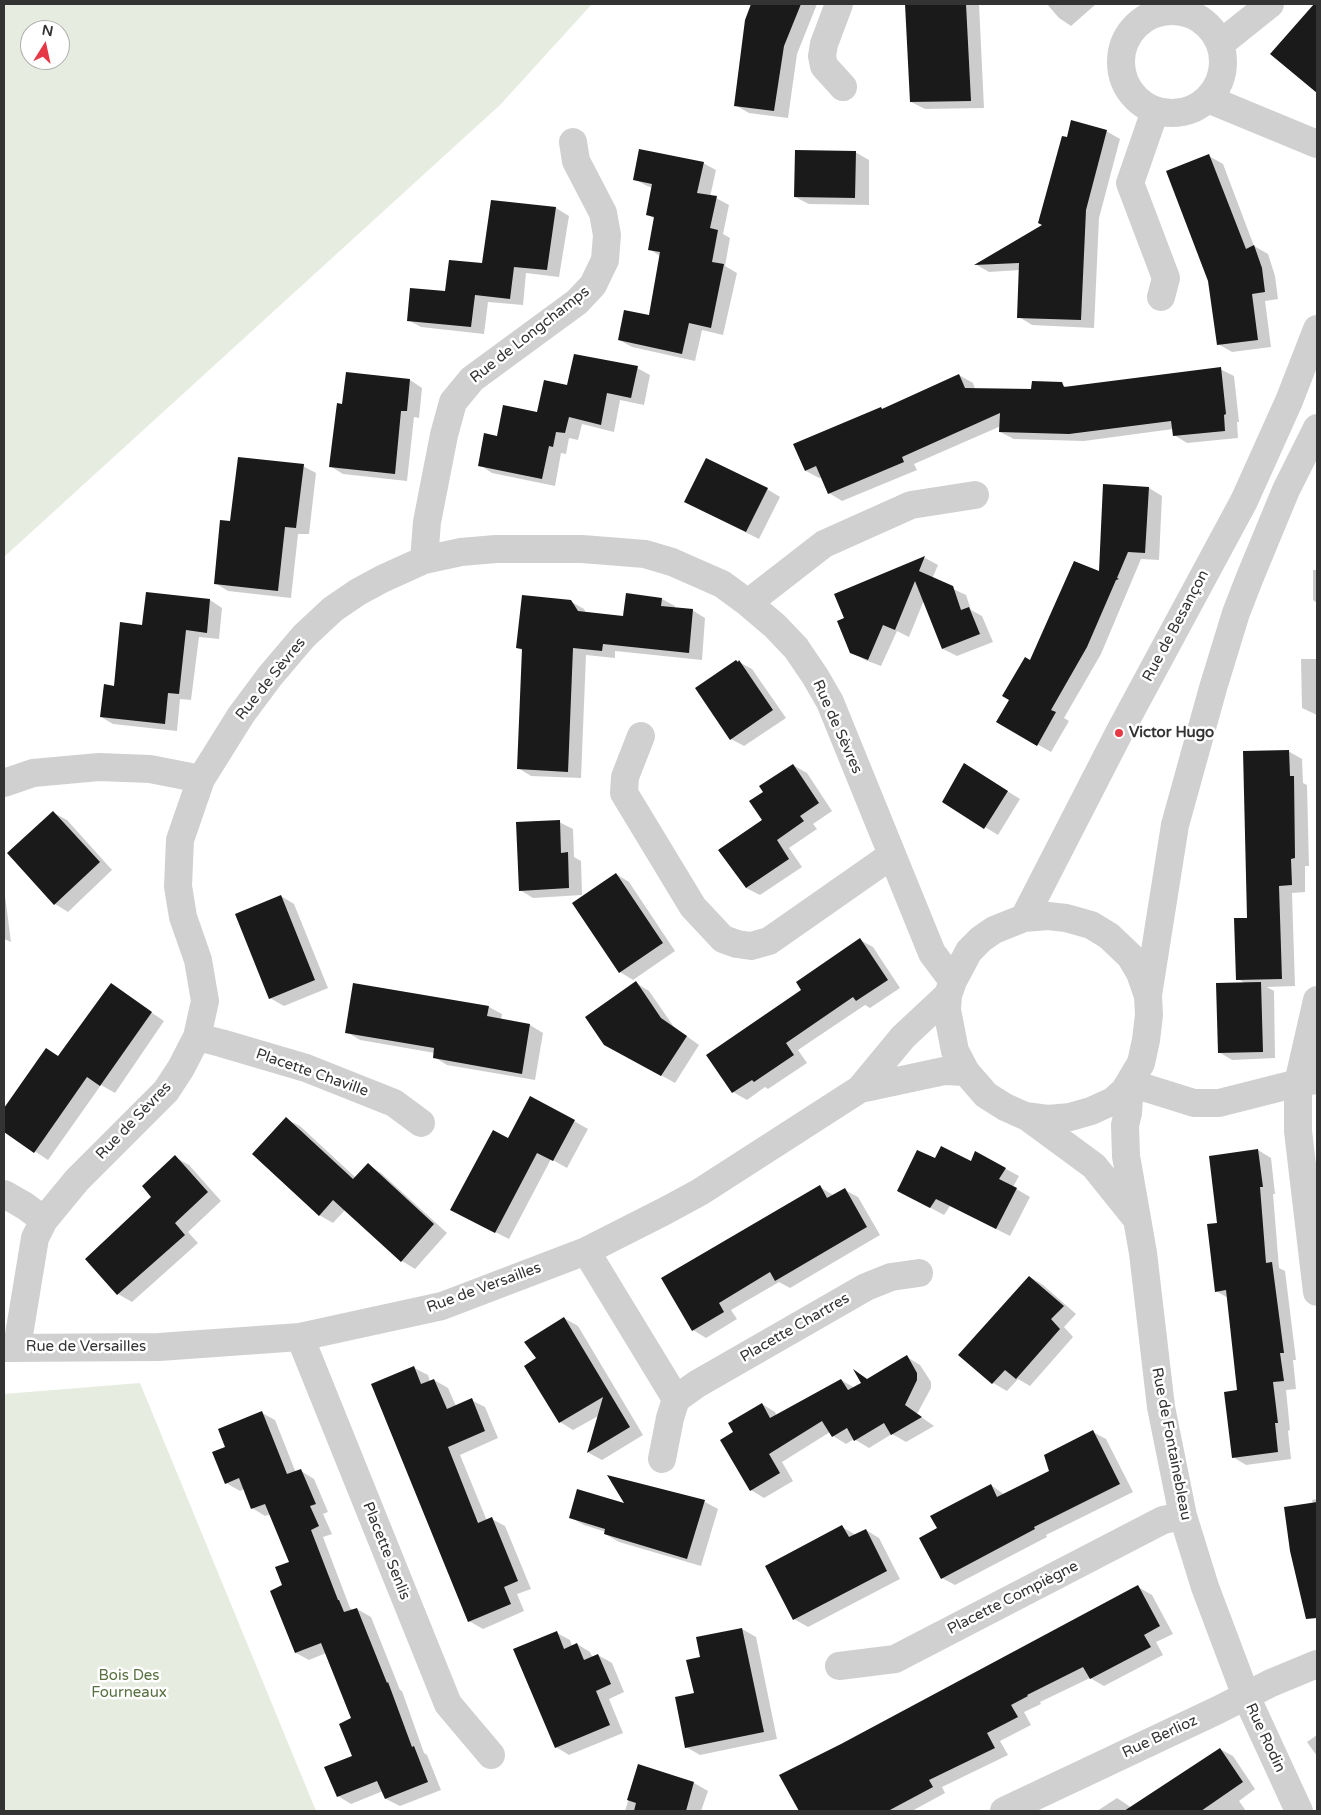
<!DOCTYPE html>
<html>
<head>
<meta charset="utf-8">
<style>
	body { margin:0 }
	#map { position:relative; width:1321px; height:1815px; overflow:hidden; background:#fff; font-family:"Varela Round",sans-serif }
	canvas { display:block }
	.frame { position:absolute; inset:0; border:5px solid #333; pointer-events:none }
	.north { position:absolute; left:20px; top:20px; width:50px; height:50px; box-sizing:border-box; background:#fff; border:1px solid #adadad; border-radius:50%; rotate:10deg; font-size:14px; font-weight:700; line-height:20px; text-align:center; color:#333 }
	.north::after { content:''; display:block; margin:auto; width:18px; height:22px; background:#e63946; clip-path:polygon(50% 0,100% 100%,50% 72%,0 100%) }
</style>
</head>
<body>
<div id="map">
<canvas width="1321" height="1815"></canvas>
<div class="frame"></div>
<div class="north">N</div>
</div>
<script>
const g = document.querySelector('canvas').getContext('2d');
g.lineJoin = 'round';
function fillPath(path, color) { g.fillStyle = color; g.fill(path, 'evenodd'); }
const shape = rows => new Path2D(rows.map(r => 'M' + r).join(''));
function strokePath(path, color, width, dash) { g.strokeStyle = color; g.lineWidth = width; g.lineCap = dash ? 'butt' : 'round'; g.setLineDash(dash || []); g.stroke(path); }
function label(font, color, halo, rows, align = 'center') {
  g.font = font + ' "Varela Round",sans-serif'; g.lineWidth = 5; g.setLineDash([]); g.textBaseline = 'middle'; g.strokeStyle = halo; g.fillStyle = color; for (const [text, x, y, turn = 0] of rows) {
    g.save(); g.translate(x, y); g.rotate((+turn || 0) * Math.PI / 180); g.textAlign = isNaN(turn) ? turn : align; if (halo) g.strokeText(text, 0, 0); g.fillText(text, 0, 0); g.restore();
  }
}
const green = shape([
	[4,4,592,4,500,105,4,557],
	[30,30,60,30,60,60,30,60],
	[140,1383,316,1811,4,1811,4,1394]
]);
const shadow = shape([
	[753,4,817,4,797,54,788,118,749,113,735,105,746,20],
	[907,4,979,4,984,108,925,109,911,102],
	[1047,4,1096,4,1071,26,1059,18],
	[1315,4,1317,4,1317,89,1307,83,1272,54],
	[1106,131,1120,139,1099,218,1094,328,1032,325,1019,317,1020,270,989,272,977,265,1044,225,1067,139],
	[855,152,869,160,869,205,809,204,795,197],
	[1209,156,1223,164,1254,246,1268,254,1275,276,1278,299,1265,301,1271,347,1232,352,1218,344],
	[703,163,716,170,710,197,716,198,729,205,723,234,730,238,725,266,737,273,723,335,702,330,695,361,632,347,619,340,650,317,660,256,649,249,655,219,647,214,653,188,647,186,634,179],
	[492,201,556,208,569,216,559,277,526,273,523,305,488,302,484,334,421,327,408,320,483,265],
	[637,368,650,375,644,405,620,400,614,432,582,424,578,440,569,438,566,454,561,453,555,486,492,473,480,465,498,438,538,413],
	[1220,369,1234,376,1239,422,1237,422,1238,438,1187,443,1174,435,1173,429,1084,441,1014,439,1000,432,1001,426,914,464,917,470,842,501,829,493,822,477,819,478,806,471,881,408,883,409,959,375,973,383,975,389,1032,390,1061,384,1068,388],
	[410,380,422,388,419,418,414,417,407,481,343,474,330,466,343,405],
	[303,466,316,473,309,534,298,534,291,598,228,591,215,583,231,523],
	[1104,486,1149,488,1162,496,1159,560,1141,559,1101,654,1064,718,1069,721,1051,752,998,722,1031,662,1100,573],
	[767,489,780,497,759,539,699,509],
	[925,558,938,565,932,579,966,595,971,610,982,616,993,642,957,656,943,649,924,600,909,637,897,631,881,666,865,660,851,652,845,619,836,595],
	[1313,570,1317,570,1317,603,1313,600],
	[662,599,675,606,675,608,692,610,705,618,702,660,615,651,615,658,586,655,581,778,531,776,518,768,524,651,517,648,570,601,584,609,586,613,625,618],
	[210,600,222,608,219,639,199,637,191,700,180,699,177,731,113,724,101,717,144,627],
	[1301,659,1317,659,1317,715,1302,708],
	[739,662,752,669,786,718,744,746,731,739],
	[1288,751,1302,759,1303,783,1307,785,1309,866,1305,866,1305,892,1292,893,1295,986,1267,987,1274,991,1275,1058,1232,1060,1219,1052,1245,983,1238,979,1248,919],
	[793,765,807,773,832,811,813,824,817,829,789,848,802,867,760,895,746,888,764,820,764,792],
	[978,773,1020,799,998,835,985,827],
	[54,813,67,820,112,870,68,912,55,904,8,853],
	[559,822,573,829,574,857,581,861,582,895,533,898,520,890],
	[616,874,629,882,675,951,633,980,620,972],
	[4,888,11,942,4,939],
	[281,896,294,904,328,988,284,1006,270,998],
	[860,940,873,947,900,988,870,1008,865,1005,798,1050,807,1063,768,1089,765,1087,747,1100,733,1092,708,1055,803,990],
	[636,983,649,991,674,1027,699,1045,675,1083,619,1052],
	[111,985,164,1021,115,1093,101,1085,48,1160,4,1131,4,1110,46,1049,59,1057],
	[489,1007,502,1014,501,1020,530,1025,543,1033,535,1080,447,1065,434,1057,435,1053,360,1040,347,1032],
	[286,1119,300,1126,356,1178,368,1165,381,1173,447,1233,415,1269,402,1261,345,1210,333,1223,319,1215],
	[574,1121,588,1129,567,1168,551,1159,509,1239,465,1217,508,1139],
	[1258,1150,1271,1158,1275,1194,1273,1194,1279,1268,1285,1271,1296,1360,1293,1360,1296,1389,1286,1390,1290,1430,1288,1431,1291,1459,1246,1465,1233,1457,1239,1391,1228,1298,1216,1291,1218,1224],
	[976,1153,1019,1176,1013,1187,1030,1197,1010,1236,950,1206,944,1215,912,1198,935,1160,971,1162],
	[175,1157,189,1165,221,1201,188,1232,198,1243,132,1302,118,1294,87,1259,153,1197],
	[820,1187,833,1195,845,1190,858,1197,880,1235,790,1288,779,1282,731,1310,737,1319,706,1338,693,1330],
	[1030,1277,1043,1285,1076,1314,1064,1327,1073,1337,1030,1386,1018,1379,1007,1391,993,1383],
	[564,1318,578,1326,643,1435,602,1460,589,1453,600,1415,573,1430,560,1422,537,1359],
	[907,1357,920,1365,931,1382,931,1388,917,1414,934,1426,906,1442,892,1434,869,1448,854,1439,846,1444,833,1436,830,1432,782,1462,793,1481,764,1498,751,1490,735,1433,762,1404,775,1412,777,1416,841,1380,855,1388,863,1383,857,1373,868,1380],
	[414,1368,428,1375,430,1382,434,1380,448,1388,456,1406,471,1400,485,1407,498,1438,460,1455,487,1521,492,1519,505,1526,531,1589,517,1594,524,1611,483,1629,469,1621],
	[262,1413,275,1420,296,1473,301,1471,314,1479,328,1512,323,1514,332,1534,323,1537,350,1608,353,1610,357,1609,371,1617,400,1690,402,1691,424,1753,427,1755,441,1790,400,1806,386,1799,383,1791,351,1804,338,1796,353,1756,353,1718,326,1653,309,1660,296,1653,283,1586,291,1562,271,1514,265,1516,252,1508,244,1489,240,1491,226,1483,226,1448],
	[1093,1432,1106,1439,1133,1492,1046,1535,1047,1537,955,1585,942,1578,938,1529,991,1485,1005,1495,1051,1472],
	[610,1477,705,1502,718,1509,701,1566,619,1542,605,1534,606,1532,584,1525,570,1517,627,1506],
	[1317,1499,1317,1574,1294,1561,1313,1504,1312,1500],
	[842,1527,856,1535,866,1530,879,1538,900,1579,808,1627,794,1619],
	[1138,1587,1152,1595,1173,1634,1156,1642,1163,1655,1104,1686,1090,1678,1040,1702,1041,1704,1024,1712,1031,1725,1000,1741,1008,1755,942,1787,945,1793,912,1811,800,1811,781,1775,841,1745],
	[742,1629,756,1637,777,1739,700,1755,686,1747,696,1694],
	[557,1633,570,1640,572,1646,577,1644,590,1652,593,1658,598,1655,612,1663,624,1692,609,1699,623,1733,569,1755,556,1747],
	[1317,1735,1317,1756,1307,1742],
	[1220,1749,1233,1756,1255,1789,1239,1801,1246,1811,1097,1811,1117,1798,1132,1808],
	[639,1766,694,1783,708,1791,701,1811,625,1811]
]);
const building = shape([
	[751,4,801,4,784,46,774,111,734,106,745,20],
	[905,4,966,4,971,101,910,102],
	[1314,4,1317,4,1317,93,1270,54],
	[1071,120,1107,130,1086,210,1081,320,1017,318,1019,263,974,265,1042,225,1038,223,1062,136,1067,137],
	[639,149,704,162,697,193,717,196,710,228,718,230,712,262,724,264,711,328,689,323,682,354,618,340,624,310,649,315,660,252,648,250,654,217,646,215,652,184,633,180],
	[795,150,856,151,855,198,794,197],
	[1209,154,1246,249,1254,245,1262,268,1265,292,1252,294,1258,340,1217,345,1208,281,1166,171],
	[491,200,556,207,547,270,514,267,510,299,475,295,471,327,407,321,410,288,445,291,449,260,482,263],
	[574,354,638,366,631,398,607,393,601,425,569,417,565,433,556,432,553,447,549,446,542,479,478,466,484,433,497,436,503,405,537,412,544,380,567,385],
	[1221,367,1226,414,1224,415,1225,431,1173,436,1171,421,1069,434,999,432,1000,413,902,457,904,462,828,494,816,466,805,471,793,444,881,407,882,409,959,374,965,388,1031,389,1032,381,1062,382,1064,387],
	[346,372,410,379,407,411,401,411,395,474,329,467,337,403,342,404],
	[238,457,304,464,296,528,285,527,278,591,214,584,220,520,230,521],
	[706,458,768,488,746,532,684,502],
	[1103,484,1149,487,1145,553,1128,552,1117,578,1119,579,1116,580,1087,647,1051,710,1056,712,1037,746,996,722,1009,700,1002,696,1025,657,1030,660,1074,561,1099,571],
	[925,556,919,571,953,586,961,610,969,607,980,634,942,649,915,581,895,630,883,625,868,660,850,653,837,621,844,618,834,594],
	[146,592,210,599,207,633,186,630,179,694,168,693,165,724,100,717,104,684,114,686,120,622,142,625],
	[626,593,662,598,661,606,693,609,689,653,603,644,602,651,573,648,568,772,517,769,522,649,516,648,522,595,571,600,578,611,623,616],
	[736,660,738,662,739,660,773,710,730,740,695,688],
	[1289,750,1290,776,1294,776,1295,858,1291,859,1292,885,1279,886,1282,979,1236,980,1234,918,1247,918,1243,751],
	[964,763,1008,791,984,829,942,802],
	[793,764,819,803,800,816,804,821,777,840,789,859,746,888,718,850,762,820,749,801,763,792,759,786],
	[53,811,100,862,54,905,7,853],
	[560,820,561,853,568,852,569,888,519,891,516,822],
	[616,873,663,943,619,973,572,903],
	[281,895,315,980,269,999,235,914],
	[860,938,888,980,856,1001,853,997,786,1043,794,1055,754,1082,752,1080,732,1093,706,1055,801,990,796,982],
	[636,981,661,1018,687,1036,661,1076,604,1045,585,1017],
	[1261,982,1263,1052,1218,1053,1216,983],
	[111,983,152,1012,100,1086,87,1077,34,1153,4,1132,4,1108,46,1048,58,1056],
	[353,983,489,1006,487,1016,530,1024,522,1074,433,1058,434,1048,345,1033],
	[530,1096,575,1120,553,1161,537,1153,495,1233,450,1210,493,1130,508,1138],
	[286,1117,353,1179,368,1163,434,1224,401,1262,333,1200,319,1216,252,1154],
	[941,1146,971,1161,975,1151,1006,1168,999,1179,1017,1188,996,1229,936,1199,930,1208,897,1191,917,1150,935,1158],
	[1258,1149,1263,1187,1260,1187,1266,1263,1272,1262,1284,1353,1280,1353,1284,1381,1273,1382,1278,1423,1275,1423,1278,1452,1232,1458,1224,1392,1237,1390,1226,1290,1215,1292,1207,1224,1217,1223,1209,1156],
	[175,1155,208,1192,175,1223,185,1235,117,1295,85,1259,151,1197,142,1186],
	[820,1185,827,1198,845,1188,867,1227,775,1281,770,1272,719,1303,724,1312,692,1331,661,1278],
	[1029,1276,1064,1306,1051,1319,1060,1329,1016,1379,1005,1370,992,1384,958,1355],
	[564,1317,630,1427,587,1453,603,1397,559,1423,524,1366,536,1358,524,1342],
	[907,1355,917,1373,917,1380,905,1405,922,1417,891,1435,884,1423,854,1441,847,1428,832,1437,822,1421,769,1454,780,1473,750,1491,720,1440,733,1432,728,1423,762,1403,770,1418,841,1379,848,1390,861,1383,853,1369,867,1379],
	[414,1366,421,1384,434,1379,447,1409,472,1398,485,1431,448,1447,478,1523,492,1517,518,1581,504,1587,511,1604,468,1622,371,1384],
	[262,1411,287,1474,301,1469,316,1504,310,1506,319,1526,311,1530,338,1600,339,1600,344,1612,357,1608,387,1683,388,1682,412,1747,414,1746,428,1782,385,1799,377,1781,337,1797,324,1767,352,1756,339,1724,351,1718,321,1643,295,1653,270,1591,282,1585,275,1567,289,1562,265,1504,251,1509,239,1478,225,1484,212,1452,225,1447,218,1429],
	[1093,1430,1120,1484,1034,1527,1035,1529,941,1579,919,1538,937,1528,930,1516,991,1484,997,1497,1049,1471,1044,1455],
	[607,1475,705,1500,687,1559,604,1534,605,1529,569,1518,577,1489,624,1503],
	[1317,1502,1317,1618,1306,1619,1290,1551,1284,1507],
	[842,1525,849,1537,866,1529,887,1571,793,1620,765,1566],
	[1138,1585,1160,1626,1144,1635,1151,1647,1090,1679,1083,1667,1027,1695,1028,1696,1011,1705,1018,1717,987,1733,995,1748,929,1780,933,1787,888,1811,799,1811,779,1775,841,1744],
	[742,1628,764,1732,685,1748,675,1697,694,1693,686,1660,700,1657,696,1637],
	[557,1631,564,1649,577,1643,584,1660,598,1654,611,1684,596,1691,610,1725,555,1748,513,1649],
	[1220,1748,1243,1782,1201,1811,1124,1811],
	[638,1764,694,1782,686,1811,634,1811,636,1803,627,1800]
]);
const minor = shape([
	[839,4,824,44,822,56,824,66,843,87],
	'1121 62a51 51 0 1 1 102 0a51 51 0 1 1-102 0Z',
	[1220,44,1270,4],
	[1208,99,1317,144],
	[1155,111,1130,183,1166,278,1161,297],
	[424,560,427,522,444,435,453,402,472,379,577,302,593,285,605,260,607,235,603,213,576,161,573,142],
	[748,603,824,544,911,505,975,495],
	[641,736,625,777,624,793,693,907,723,939,737,944,751,946,769,941,892,855],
	[4,783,33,773,99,767,150,769,201,779],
	[1048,916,1066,918,1091,925,1109,936,1130,956,1140,973,1148,996,1149,1015,1146,1040,1141,1063,1125,1090,1113,1101,1091,1111,1070,1117,1048,1119,1025,1116,1005,1107,986,1095,966,1072,955,1051,947,1010,948,995,953,981,969,951,981,939,994,930,1024,918,1048,916],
	[1024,918,1119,733,1244,501,1289,401,1317,329],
	[1148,995,1175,825,1213,688,1236,613,1250,577,1286,490,1317,428],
	[1317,1000,1298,1083,1298,1131,1317,1292],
	[197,1037,221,1043,306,1068,394,1103,421,1123],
	[860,1089,944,1071,966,1072],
	[1026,1116,1094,1166,1135,1217],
	[4,1194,25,1206,44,1220],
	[586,1251,676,1399],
	[300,1337,448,1704,491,1755],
	[17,1347,35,1238,44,1220,77,1180,166,1091,181,1068,197,1037,205,1001,198,960,183,917,178,886,180,840,201,779,241,715,270,676,304,636,333,609,358,592,382,579,424,560,461,552,496,549,582,549,645,554,672,562,722,584,748,603,775,626,796,648,815,676,830,702,932,953,953,981],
	[4,1348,159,1347,300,1337,442,1306,586,1251,665,1211,700,1192,860,1089,903,1037,948,995],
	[662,1459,670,1418,676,1399,697,1384,866,1287,891,1277,919,1273],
	[839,1666,895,1659,1163,1520,1183,1516],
	[1004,1811,1218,1710,1271,1683,1317,1664],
	[1299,1811,1246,1696,1205,1587,1183,1516,1161,1407,1143,1253,1126,1156,1125,1125,1128,1113,1130,1083,1194,1103,1219,1103,1298,1083,1317,1080]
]);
const markers = [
	[1119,733,5,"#e63946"]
];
const streetNames = [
	["Rue de Longchamps",530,335,-38],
	["Rue de Besançon",1176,626,-62],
	["Rue de Sèvres",271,679,-51],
	["Rue de Sèvres",837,727,66],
	["Placette Chaville",312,1073,19],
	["Rue de Sèvres",134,1121,-46],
	["Rue de Versailles",484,1288,-20],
	["Placette Chartres",795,1328,-30],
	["Rue de Versailles",86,1347],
	["Rue de Fontainebleau",1171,1444,79],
	["Placette Senlis",386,1551,68],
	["Placette Compiègne",1013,1598,-27],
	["Rue Berlioz",1160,1737,-25],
	["Rue Rodin",1265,1738,65]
];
const poiNames = [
	["Victor Hugo",1129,733]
];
const parkNames = [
	["Bois Des",129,1676],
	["Fourneaux",129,1693]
];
fillPath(green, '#e6ecdf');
fillPath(shadow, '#0003');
fillPath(building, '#1a1a1a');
strokePath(minor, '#d0d0d0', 28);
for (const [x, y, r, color] of markers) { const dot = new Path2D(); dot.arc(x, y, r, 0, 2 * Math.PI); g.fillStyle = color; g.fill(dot); strokePath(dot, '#fff', 2); }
label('15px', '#333', '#fff', streetNames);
label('bold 15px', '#333', '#fff', poiNames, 'left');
label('15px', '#56703f', '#fff', parkNames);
</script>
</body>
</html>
